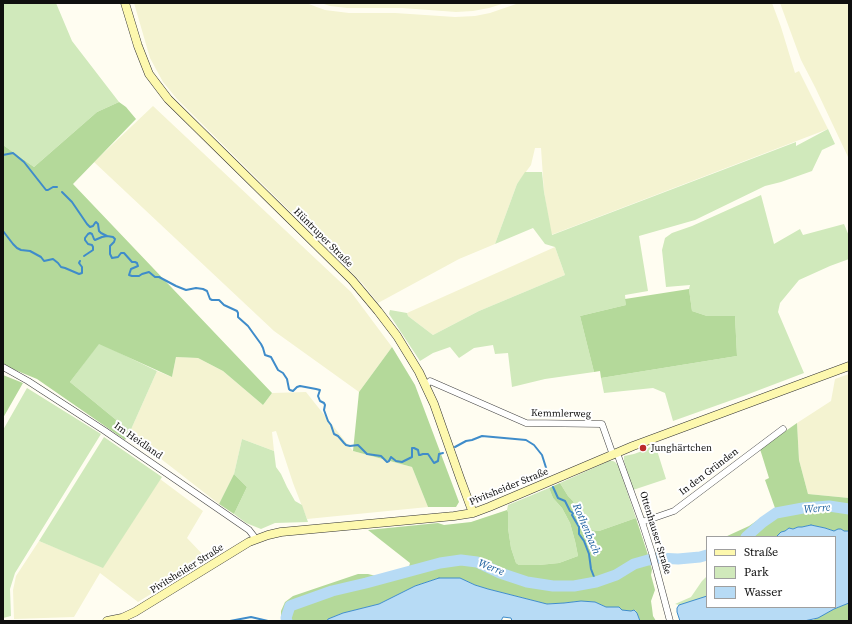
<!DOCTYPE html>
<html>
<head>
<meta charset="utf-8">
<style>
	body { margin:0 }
	#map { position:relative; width:852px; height:624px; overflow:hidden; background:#fffdf1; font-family:"Source Serif 4",serif }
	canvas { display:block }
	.frame { position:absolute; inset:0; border:4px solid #0f0f0f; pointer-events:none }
	.legend { position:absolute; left:706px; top:536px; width:130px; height:72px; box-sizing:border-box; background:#fff; border:1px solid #9f9f9f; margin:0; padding:5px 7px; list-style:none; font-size:12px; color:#0f0f0f }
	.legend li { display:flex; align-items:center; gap:8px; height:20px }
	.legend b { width:20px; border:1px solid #9f9f9f }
</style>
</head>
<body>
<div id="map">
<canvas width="852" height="624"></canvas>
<div class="frame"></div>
<ul class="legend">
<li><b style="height:5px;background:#fdf8ae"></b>Straße</li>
<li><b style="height:11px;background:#d0e9bb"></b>Park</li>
<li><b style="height:11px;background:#b7dbf5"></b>Wasser</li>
</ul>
</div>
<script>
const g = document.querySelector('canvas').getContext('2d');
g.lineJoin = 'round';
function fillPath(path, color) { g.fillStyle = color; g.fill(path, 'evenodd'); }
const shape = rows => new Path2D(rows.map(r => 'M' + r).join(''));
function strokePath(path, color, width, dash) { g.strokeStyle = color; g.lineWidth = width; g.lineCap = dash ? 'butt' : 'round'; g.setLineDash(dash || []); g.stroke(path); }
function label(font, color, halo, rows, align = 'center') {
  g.font = font + ' "Source Serif 4",serif'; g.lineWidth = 4; g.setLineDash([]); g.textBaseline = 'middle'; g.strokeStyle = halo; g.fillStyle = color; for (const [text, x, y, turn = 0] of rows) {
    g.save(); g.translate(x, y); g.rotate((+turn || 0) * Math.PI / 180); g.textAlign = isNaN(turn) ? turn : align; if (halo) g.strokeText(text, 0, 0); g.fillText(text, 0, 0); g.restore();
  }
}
const farmland = shape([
	[134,3,306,3,325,10,349,13,395,13,455,17,475,16,490,13,519,3,772,3,781,27,795,73,799,71,828,129,551,235,544,192,541,148,535,148,531,165,517,184,495,244,459,259,378,303,363,284,177,99,163,82,150,58],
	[321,3,505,3,489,8,473,11,456,12,402,8,347,8,330,6],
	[780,3,849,3,849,159,815,87,801,60],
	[153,106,351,292,392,347,359,392,274,331,94,162],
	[555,247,565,275,479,311,433,335,408,316,407,313],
	[176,357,198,358,223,371,263,405,272,393,306,392,353,451,412,467,428,507,307,519,293,483,276,431,272,432,274,451,242,439,234,474,219,504,129,434,157,371,172,377],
	[849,374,849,498,808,494,799,460,797,423,831,401,835,379],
	[160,479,203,511,187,538,207,559,138,602,100,573,74,617,14,619,13,590,16,576,39,541,103,567]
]);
const green = shape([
	[3,3,56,3,72,41,119,102,97,112,34,167,3,145],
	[828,129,835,144,822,150,812,171,781,182,765,186,695,220,639,236,648,291,625,295,626,305,580,316,594,372,545,379,512,387,508,353,495,354,493,345,474,348,459,358,450,347,433,353,420,361,389,314,390,310,407,313,408,316,433,335,479,311,565,275,555,247,545,244,533,228,495,244,517,184,525,172,542,172,544,192,552,235,796,142,796,146],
	[761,195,774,244,800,229,803,235,844,224,849,236,849,259,830,266,799,280,780,303,778,312,804,373,746,395,673,421,665,393,653,388,604,393,601,378,737,356,735,316,707,316,692,311,689,289,690,285,666,287,662,250,665,238,672,233,692,226],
	[99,343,157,371,129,434,126,428,70,382],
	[27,388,101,434,15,573,10,589,11,616,3,618,3,430],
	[104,437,162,477,103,568,39,541],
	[242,439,274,451,276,467,281,474,287,487,295,501,302,505,308,522,275,523,261,529,246,523,234,514,247,487,234,474],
	[655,444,666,479,633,490,624,461,624,456,634,454,645,450],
	[609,461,613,461,615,462,618,465,636,518,599,531,592,530,586,528,583,522,573,501,568,496,560,483],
	[549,488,553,498,562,508,570,523,575,541,578,556,559,563,539,565,519,565,516,563,511,548,508,528,508,512,507,510,508,505],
	[707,576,707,597,679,605,675,604,691,597,702,581]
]);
const forest = shape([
	[119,102,126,107,136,119,73,184,272,393,263,405,223,371,198,358,176,357,172,377,99,344,70,382,126,428,129,434,125,440,37,379,3,365,3,145,34,167,97,112],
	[689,289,692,311,707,316,735,316,737,356,601,378,600,371,594,372,580,316,626,305,625,299],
	[392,347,415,385,459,502,456,507,428,507,412,467,353,451,359,392],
	[3,375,23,383,3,418],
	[797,423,799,460,808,494,849,498,849,531,844,531,841,529,834,531,825,528,811,525,802,527,798,527,793,529,789,528,785,531,781,532,776,537,725,537,749,526,775,508,765,480,769,478,760,449],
	[234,474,247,487,234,514,219,504],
	[560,483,568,496,573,501,583,522,586,527,592,530,599,531,636,518,648,555,652,570,651,575,655,590,651,601,652,608,653,616,656,621,640,621,637,613,635,610,634,610,631,611,627,611,622,610,619,607,606,607,595,602,581,601,564,603,547,604,488,589,475,585,460,578,439,578,415,586,379,604,343,613,328,619,327,621,281,621,281,611,285,602,293,596,358,574,368,574,376,576,383,575,409,567,410,563,368,530,438,523,444,525,471,522,507,510,508,512,508,528,511,548,516,563,519,565,539,565,559,563,578,556,575,541,570,523,562,508,553,498,549,488],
	[849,603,849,621,804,621,813,620,834,609]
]);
const water = shape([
	[811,525,825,528,834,531,838,529,841,529,844,531,849,531,849,603,834,609,818,618,804,621,680,621,677,612,677,608,679,605,707,596,707,607,835,607,835,537,776,537,781,532,785,531,789,528,793,529,798,527,802,527,811,525],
	[439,578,460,578,475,585,488,589,547,604,564,603,581,601,595,602,606,607,619,607,622,610,631,611,634,610,637,613,640,621,512,621,511,618,503,617,501,621,327,621,328,619,343,613,379,604,415,586,439,578]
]);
const stream = shape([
	[3,155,13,153,24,162,46,190,48,190,53,187,57,187],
	[62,192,72,202,87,224,90,227,93,226,95,223,96,222,98,224,99,231,101,233,107,236],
	[3,231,13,244,17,248,21,250,30,251,41,257,44,261,53,259,58,263,61,267,65,268,79,274,82,273,82,267,79,263,80,261],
	[84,256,93,250,93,247,92,245,88,244,85,240,85,238,88,234,90,233,92,234,94,239,95,240,102,237,107,236,113,237,115,239,114,242,110,246,110,254,112,258,118,257,121,253,124,253,132,262,135,262,137,263,138,266,131,269,129,275,132,276,139,276,142,274,149,272,155,277,159,277,176,286,186,290,196,288,203,289,207,291,210,299,212,300,219,300,224,305,237,311,238,313,238,317,239,318,248,326,253,333,261,344,263,348,265,355,271,357,278,370,283,373,287,379,289,389,290,390,293,391,297,387,300,386,316,389,320,390,318,396,320,401,324,403,325,405,324,410,328,421,331,425,334,434,338,436,344,443,346,445,350,446,358,445,367,454,381,456,387,462,389,461,391,457,396,461,402,462,412,457,412,448,414,448,418,450,419,455,420,455,423,454,428,454,434,463,438,461,439,454,443,453],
	[455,447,466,441,472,440,482,436,526,440,534,445,542,455,548,474],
	[553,487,558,498,565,501,570,511,573,513,572,515,579,527,579,534,584,541,589,554,591,569,596,582],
	[230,621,251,617,268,621],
	[281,621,286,618]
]);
const river = shape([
	[746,537,763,522,776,513,803,508,829,506,849,509],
	[287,621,286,618,290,606,332,591,366,583,440,563,461,560,477,562,500,573,527,582,553,586,574,586,596,582,616,575,634,564,648,560,658,558,678,559,700,557,707,555]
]);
const street = shape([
	[3,367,28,381,105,431,249,530,256,539],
	[426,385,430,381,526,423,602,424,613,455],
	[617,453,642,522,652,553,670,621],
	[642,522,674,511,783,429]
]);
const secondary = shape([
	[125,3,138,46,149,74,168,99,352,280,378,311,397,336,419,372,434,404,460,478,473,513],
	[107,621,122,618,135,612,249,542,268,535,281,532,454,516,473,513,489,507,633,446,849,366]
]);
const markers = [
	[643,448,4,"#bc2a2a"]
];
const streetNames = [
	["Hüntruper Straße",323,238,45],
	["Kemmlerweg",561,414,1],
	["Im Heidland",138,441,35],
	["In den Gründen",709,472,-37],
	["Pivitsheider Straße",509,487,-22],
	["Ottenhauser Straße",655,533,73],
	["Pivitsheider Straße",187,569,-32]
];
const poiNames = [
	["Junghärtchen",651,448]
];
const waterNames = [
	["Werre",817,509,-5],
	["Rothenbach",586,529,67],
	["Werre",491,568,21]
];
fillPath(farmland, '#f4f3d1');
fillPath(green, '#d0e9bb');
fillPath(forest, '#b4d99a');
fillPath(water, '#b7dbf5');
strokePath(water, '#3f8cca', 1);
strokePath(stream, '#3f8cca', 2);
strokePath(river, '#b7dbf5', 11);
strokePath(street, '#424242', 7);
strokePath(secondary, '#313131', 9);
strokePath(street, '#fff', 6);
strokePath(secondary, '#fdf8ae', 8);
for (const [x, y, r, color] of markers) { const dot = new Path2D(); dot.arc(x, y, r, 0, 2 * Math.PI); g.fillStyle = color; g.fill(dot); strokePath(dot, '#fff', 1.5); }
label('10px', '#0f0f0f', '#fff', streetNames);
label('10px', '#0f0f0f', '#fff', poiNames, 'left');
label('italic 11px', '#1a5e9e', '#fff', waterNames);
</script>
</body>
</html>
